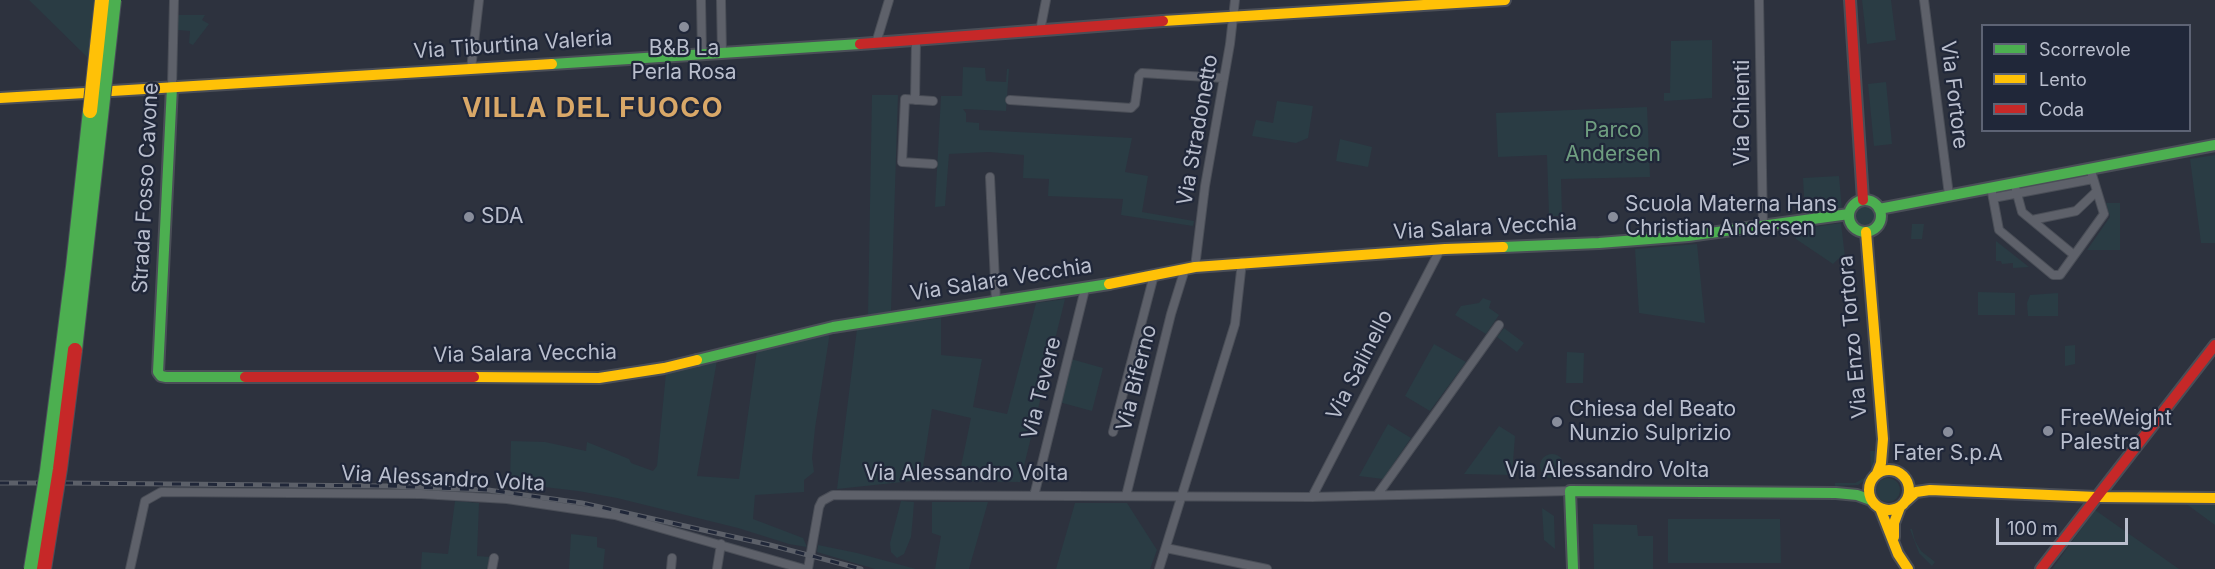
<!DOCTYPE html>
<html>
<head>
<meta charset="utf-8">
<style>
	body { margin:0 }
	#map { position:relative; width:2215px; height:569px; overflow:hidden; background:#2d323e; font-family:Inter,sans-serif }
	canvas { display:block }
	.legend { position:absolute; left:1981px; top:24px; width:210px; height:108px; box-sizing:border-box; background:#202739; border:2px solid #5d6374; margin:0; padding:8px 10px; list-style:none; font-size:18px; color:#b9becd }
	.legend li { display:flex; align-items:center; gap:12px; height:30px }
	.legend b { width:30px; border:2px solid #5d6374 }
	.scale { position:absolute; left:1996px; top:518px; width:132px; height:27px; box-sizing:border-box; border:3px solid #b9becd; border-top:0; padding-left:8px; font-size:18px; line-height:21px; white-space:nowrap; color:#b9becd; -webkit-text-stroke:4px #202739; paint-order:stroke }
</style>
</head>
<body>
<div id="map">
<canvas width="2215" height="569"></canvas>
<ul class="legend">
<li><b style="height:8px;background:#4caf50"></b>Scorrevole</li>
<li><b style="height:8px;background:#ffc107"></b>Lento</li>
<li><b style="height:8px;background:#c62828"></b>Coda</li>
</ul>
<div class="scale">100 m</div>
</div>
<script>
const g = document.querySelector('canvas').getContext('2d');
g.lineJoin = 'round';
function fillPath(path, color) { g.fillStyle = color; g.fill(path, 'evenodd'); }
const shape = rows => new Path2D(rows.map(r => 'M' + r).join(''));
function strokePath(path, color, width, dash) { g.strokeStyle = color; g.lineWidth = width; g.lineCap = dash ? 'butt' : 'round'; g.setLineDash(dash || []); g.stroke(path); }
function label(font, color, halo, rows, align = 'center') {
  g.font = font + ' Inter,sans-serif'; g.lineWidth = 4.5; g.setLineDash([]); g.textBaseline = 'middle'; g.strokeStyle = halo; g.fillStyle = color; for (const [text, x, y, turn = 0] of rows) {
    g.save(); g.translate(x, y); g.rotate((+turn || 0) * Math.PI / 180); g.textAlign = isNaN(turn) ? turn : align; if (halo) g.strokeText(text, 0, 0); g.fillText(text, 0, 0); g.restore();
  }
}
const green = shape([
	[29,0,112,0,121,9,111,87,86,56],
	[1862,0,1891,0,1896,40,1867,44],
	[178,15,205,15,202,20,209,24,193,45,189,43,190,31,178,30],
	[1712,40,1712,98,1664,101,1664,93,1670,93,1671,41],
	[963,67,985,68,986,81,1006,82,1007,69,1009,69,1006,111,963,109,966,113,966,122,979,123,979,130,1132,138,1125,172,1148,176,1142,212,1194,221,1193,226,1121,215,1123,199,1048,196,1049,179,1023,178,1024,155,989,152,949,154,945,206,935,207,941,96,962,96],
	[1886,82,1892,144,1874,146,1868,84],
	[872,95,898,95,891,311,868,315],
	[1277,101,1313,106,1308,138,1296,143,1252,136,1256,120,1273,123],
	[1647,107,1650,177,1561,179,1562,216,1549,216,1547,155,1498,157,1496,113],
	[1340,139,1372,147,1368,167,1336,161],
	[2215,155,2215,243,2201,243,2190,159],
	[1839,176,1842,210,1805,214,1803,178],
	[2106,203,2120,203,2120,250,2087,250,2110,217],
	'1853 216a12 12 0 1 1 24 0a12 12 0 1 1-24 0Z',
	[1841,223,1845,257,1838,259,1833,264,1796,239,1794,230],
	[1912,224,1924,224,1922,239,1911,239],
	[1996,241,2029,267,2013,268,2013,263,2002,264,2001,261,1996,261],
	[1697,244,1705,323,1639,313,1635,249],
	[1978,292,2015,293,2015,315,1978,315],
	[2058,293,2058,316,2028,316,2027,303,2030,295],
	[1483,298,1491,301,1489,308,1499,315,1486,334,1455,315,1461,306,1479,303],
	[1065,299,1020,482,958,481,971,418,932,409,921,480,837,489,857,329,941,318,941,355,982,359,973,407,1007,414,1036,303],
	[1504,328,1524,343,1517,352,1497,337],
	[830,332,815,428,812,458,814,472,804,480,804,492,755,495,753,519,803,538,807,547,789,544,738,528,617,498,578,491,510,483,511,441,545,442,586,451,587,442,629,459,631,463,653,471,657,466,666,373,717,360,697,476,739,479,757,350],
	[1434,344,1466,362,1430,411,1405,396],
	[2075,345,2075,364,2065,366,2065,346],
	[1567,352,1584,353,1583,383,1566,383],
	[1071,359,1103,368,1092,411,1059,402],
	[1388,424,1411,438,1383,479,1359,476],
	[1499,426,1515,436,1512,475,1464,474],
	[1870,451,1875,451,1875,460,1874,470,1869,478,1858,485,1835,486,1835,483,1855,483,1868,476,1871,468],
	'1540 466a12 12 0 1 1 24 0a12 12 0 1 1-24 0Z',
	'1876 490a12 12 0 1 1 24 0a12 12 0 1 1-24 0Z',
	[455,501,479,503,477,556,490,557,488,569,421,569,422,552,448,554],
	[901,501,914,502,913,516,911,537,904,554,897,558,891,552,890,543],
	[932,502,988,502,969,569,935,569,941,536,932,533],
	[1075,503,1127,503,1157,550,1150,569,1056,569],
	[2185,503,2215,503,2215,525],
	[1542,508,1554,516,1555,549,1544,540],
	[2095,510,2179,569,2052,569],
	[1668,519,1780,519,1781,563,1668,563],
	[1593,524,1637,525,1638,536,1653,536,1653,569,1594,569],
	[1910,529,1912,529,1915,541,1921,551,1935,562,1932,566,1919,553],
	[571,534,597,537,597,547,605,549,603,569,569,569],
	[818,545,857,553,916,569,875,569,817,552]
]);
const street = shape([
	[701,0,702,54],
	[721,0,722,53],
	[1759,0,1763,227],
	[1924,0,1949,195],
	[1040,31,1046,0],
	[876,43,889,0],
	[471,69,479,0],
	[172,87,174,0],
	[915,100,916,41],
	[1010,100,1131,108,1135,104,1139,76,1142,73,1223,78],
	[933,164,902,162,905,99,933,101],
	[990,177,996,302],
	[1991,187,1999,230,2053,275,2060,275,2104,214,2090,168],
	[2016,190,2022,212,2074,255],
	[1993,198,2093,179],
	[2032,220,2076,211,2097,191],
	[1195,267,1205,186,1230,44,1235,0],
	[1113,432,1154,275],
	[1378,494,1499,325],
	[1034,496,1085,289],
	[1126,496,1171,314,1185,269],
	[1312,497,1440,250],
	[1166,548,1267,569],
	[130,569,145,501,161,492,421,494,507,499,615,515,804,569],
	[492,569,494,558],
	[671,569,672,558],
	[717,569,721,544],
	[808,569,819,507,822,501,833,495,1312,497,1570,491],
	[1159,569,1235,324,1242,262]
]);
const fast = shape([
	[552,64,860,44],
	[172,87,158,372,161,376,166,377,245,377],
	'1849 216a16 16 0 1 1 32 0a16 16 0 1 1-32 0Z',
	[1879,209,2215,145],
	[1503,247,1599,243,1688,236,1849,214],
	[697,360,833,327,1109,284],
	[1573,569,1570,491,1836,493,1857,495,1871,500]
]);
const slow = shape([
	[1163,21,1505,0],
	[112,91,552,64],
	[0,98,85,93],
	[1866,232,1883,439,1881,463,1877,473],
	[1109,284,1195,267,1445,249,1503,247],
	[474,377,599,378,664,368,697,360],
	'1869 490a20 20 0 1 1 40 0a20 20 0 1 1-40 0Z',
	[1906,501,1916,492,1930,490,2097,497,2215,498],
	[1880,508,1898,554,1908,569],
	[1894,537,1894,523,1900,507]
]);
const jam = shape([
	[1850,0,1863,200],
	[860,44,1163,21],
	[245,377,474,377],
	[2041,569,2215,345]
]);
const rail = shape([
	[0,483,38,483],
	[64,483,388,486,488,490,582,503,770,545,861,569]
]);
const fastBridge = shape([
	[75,350,114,0],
	[31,569,47,471,73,267,90,111]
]);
const slowBridge = shape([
	[90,111,102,0]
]);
const jamBridge = shape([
	[44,569,60,469,75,350]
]);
const markers = [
	[684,27,6,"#888d9b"],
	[469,217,6,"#888d9b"],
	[1613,217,6,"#888d9b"],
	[1557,422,6,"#888d9b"],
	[2048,431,6,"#888d9b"],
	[1948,432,6,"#888d9b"]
];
const streetNames = [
	["Via Tiburtina Valeria",513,45,-4],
	["Via Fortore",1954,95,83],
	["Via Chienti",1743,113,-90],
	["Via Stradonetto",1198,130,-80],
	["Strada Fosso Cavone",146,188,-87],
	["Via Salara Vecchia",1485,228,-3],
	["Via Salara Vecchia",1001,280,-9],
	["Via Enzo Tortora",1853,337,-95],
	["Via Salara Vecchia",525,354,-1],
	["Via Salinello",1360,365,-63],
	["Via Biferno",1137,378,-76],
	["Via Tevere",1042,388,-76],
	["Via Alessandro Volta",1607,471],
	["Via Alessandro Volta",966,474],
	["Via Alessandro Volta",443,479,3]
];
const poiNames = [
	["B&B La",684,49,"center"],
	["Perla Rosa",684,73,"center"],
	["Scuola Materna Hans",1625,205],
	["Christian Andersen",1625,229],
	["SDA",481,217],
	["Chiesa del Beato",1569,410],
	["Nunzio Sulprizio",1569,434],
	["FreeWeight",2060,419],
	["Palestra",2060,443],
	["Fater S.p.A",1948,454,"center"]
];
const parkNames = [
	["Parco",1613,131],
	["Andersen",1613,155]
];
const districtNames = [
	["VILLA DEL FUOCO",593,109]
];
fillPath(green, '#2a3c44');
strokePath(street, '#4a4e57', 10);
strokePath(fast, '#4a4e57', 14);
strokePath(slow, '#4a4e57', 14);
strokePath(jam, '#4a4e57', 14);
strokePath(street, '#5e616a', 8);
strokePath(fast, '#4caf50', 10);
strokePath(slow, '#ffc107', 10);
strokePath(jam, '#c62828', 10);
strokePath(rail, '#5c6069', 5);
strokePath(rail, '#202739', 3, [9]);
strokePath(fastBridge, '#4a4e59', 16, []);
strokePath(slowBridge, '#4a4e59', 16, []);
strokePath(jamBridge, '#4a4e59', 16, []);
strokePath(fastBridge, '#4caf50', 14);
strokePath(slowBridge, '#ffc107', 14);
strokePath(jamBridge, '#c62828', 14);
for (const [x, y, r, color] of markers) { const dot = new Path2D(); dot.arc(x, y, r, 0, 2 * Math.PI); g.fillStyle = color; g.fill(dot); strokePath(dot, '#202739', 2); }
label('21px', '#b9becd', '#202739', streetNames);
label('21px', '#b9becd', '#202739', poiNames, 'left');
label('21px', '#6f9e80', '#202739', parkNames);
g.letterSpacing = '1.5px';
label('bold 27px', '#d9a868', '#202739', districtNames);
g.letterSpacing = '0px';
</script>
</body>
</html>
